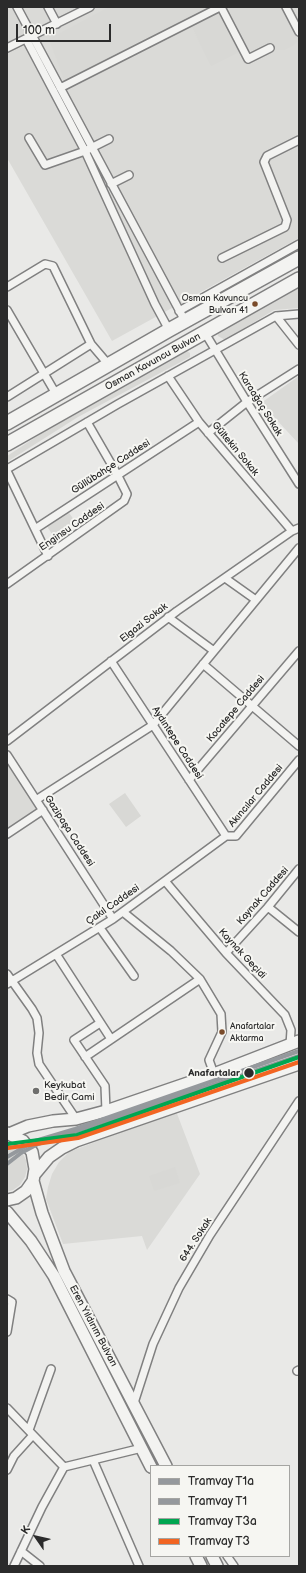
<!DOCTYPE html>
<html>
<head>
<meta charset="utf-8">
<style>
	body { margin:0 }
	#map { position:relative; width:306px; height:1573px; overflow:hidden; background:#e9e9e7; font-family:"Balsamiq Sans",sans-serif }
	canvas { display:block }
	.frame { position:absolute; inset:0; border:8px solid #2b2b2b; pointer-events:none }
	.legend { position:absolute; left:150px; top:1465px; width:140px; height:92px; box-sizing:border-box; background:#f6f6f2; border:1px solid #a5a5a2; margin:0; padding:5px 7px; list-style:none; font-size:12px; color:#2b2b2b }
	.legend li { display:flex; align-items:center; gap:8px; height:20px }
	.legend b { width:20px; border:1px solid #a5a5a2 }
	.north { position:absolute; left:16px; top:1517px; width:40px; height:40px; -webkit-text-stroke:3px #f6f6f2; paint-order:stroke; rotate:304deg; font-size:11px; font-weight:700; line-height:16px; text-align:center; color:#2b2b2b }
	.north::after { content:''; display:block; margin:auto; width:14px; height:18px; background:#2b2b2b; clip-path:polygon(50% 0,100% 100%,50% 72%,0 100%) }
	.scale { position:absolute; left:16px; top:24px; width:95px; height:18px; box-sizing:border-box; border:2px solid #2b2b2b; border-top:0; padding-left:5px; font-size:12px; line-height:14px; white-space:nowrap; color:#2b2b2b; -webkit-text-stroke:3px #f6f6f2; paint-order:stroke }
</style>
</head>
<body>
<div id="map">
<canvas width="306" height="1573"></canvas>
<div class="frame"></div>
<ul class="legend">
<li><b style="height:5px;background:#95999d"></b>Tramvay T1a</li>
<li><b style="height:5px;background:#95999d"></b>Tramvay T1</li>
<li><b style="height:5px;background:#00a651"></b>Tramvay T3a</li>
<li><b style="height:5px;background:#f26522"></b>Tramvay T3</li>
</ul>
<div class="north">K</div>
<div class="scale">100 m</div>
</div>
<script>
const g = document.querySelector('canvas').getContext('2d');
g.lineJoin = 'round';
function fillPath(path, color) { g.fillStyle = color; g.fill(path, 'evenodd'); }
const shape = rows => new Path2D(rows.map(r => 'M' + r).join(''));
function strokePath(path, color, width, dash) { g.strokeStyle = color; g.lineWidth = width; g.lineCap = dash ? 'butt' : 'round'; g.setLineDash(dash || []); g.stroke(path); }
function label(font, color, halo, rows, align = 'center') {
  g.font = font + ' "Balsamiq Sans",sans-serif'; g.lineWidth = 4; g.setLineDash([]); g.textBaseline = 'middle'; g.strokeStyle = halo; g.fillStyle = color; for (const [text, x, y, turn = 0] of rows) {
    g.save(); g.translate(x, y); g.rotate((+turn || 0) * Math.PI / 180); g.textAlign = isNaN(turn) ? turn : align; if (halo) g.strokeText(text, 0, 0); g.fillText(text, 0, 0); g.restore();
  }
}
const built = shape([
	[7,7,299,7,299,238,112,341,7,158],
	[299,376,299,444,261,403],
	[7,760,39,810,7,831],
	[176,1111,200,1174,147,1250,142,1236,63,1244,46,1199,48,1187,52,1174,59,1162,69,1152]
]);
const green = shape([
	[7,7,15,7,29,35,7,46],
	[109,7,216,7,65,82,49,39],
	[232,7,285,7,298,33,298,40,293,46,284,50,275,50,269,47,253,55,249,47,211,66,192,27],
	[299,287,299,308,274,310,225,340,218,336,217,333],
	[187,351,190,353,190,357,78,417,7,462,7,456,80,408],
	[67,510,77,524,56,540,46,525],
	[125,793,141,816,126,827,109,804],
	[7,1142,16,1145,22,1152,26,1160,27,1169,25,1177,20,1185,13,1190,7,1192],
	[175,1167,180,1183,154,1191,149,1176]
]);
const street = shape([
	[17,7,185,321],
	[48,7,57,24],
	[221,7,248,59,270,48],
	[286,7,299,32],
	[26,39,85,151,155,304,169,330],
	[7,48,90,7],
	[60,88,220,7],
	[29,138,45,165,85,151,109,139],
	[111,184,129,175],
	[222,258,285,227,287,220,264,162,267,156,299,140],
	[7,287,45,264,53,266,91,344,108,364],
	[7,310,56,394],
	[179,311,299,244],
	[276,316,299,345],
	[205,333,247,402,299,484],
	[168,376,199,422,292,531],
	[7,397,91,344],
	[208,433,247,402,299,369],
	[7,469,118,404,276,316,299,314],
	[7,471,48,556],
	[35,529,199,422],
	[225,578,256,600],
	[7,584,124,501,127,494,117,474,87,422],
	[168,617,214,651],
	[111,661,226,836],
	[203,664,299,746],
	[7,741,177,611,292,531,299,528],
	[7,755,113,919],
	[189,780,299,651],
	[36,800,153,725,299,548],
	[7,834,43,810],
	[226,836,236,836,299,760],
	[165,881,226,953,285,1015,291,1030,290,1045],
	[268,907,299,932],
	[123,912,171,951,200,979,221,1014,222,1032,209,1060,214,1074],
	[100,928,134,976],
	[226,953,268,907,299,869],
	[56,954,111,1039],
	[7,974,32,1009,37,1018,39,1033,37,1053,39,1064,76,1119],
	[7,984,113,919,226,836],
	[100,1023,74,1040,105,1086,106,1111],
	[85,1057,200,979],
	[7,1299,12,1302,7,1332],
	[297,1371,299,1370],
	[134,1403,153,1344,179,1288,210,1235,299,1101],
	[7,1408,64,1467],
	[29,1430,51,1369],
	[93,1460,139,1566],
	[7,1470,14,1456,33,1435],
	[21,1551,40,1566],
	[227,1556,234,1566],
	[14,1566,42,1507,64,1467,142,1448]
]);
const primary = shape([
	[7,1133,23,1141,32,1152,35,1169,33,1181,26,1191,16,1198,7,1200],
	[9,1134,28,1126,53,1121,76,1119,106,1111,214,1074,299,1041],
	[34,1175,49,1157,62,1148,76,1141,299,1064],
	[33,1181,42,1213,64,1271,166,1466],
	[7,1212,31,1241,54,1276,151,1467],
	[196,1556,201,1566],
	[212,1556,217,1566]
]);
const highway = shape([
	[7,423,169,330,299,258],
	[7,444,299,279]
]);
const tram1 = shape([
	[7,1164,21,1153,38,1144,299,1056]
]);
const tram2 = shape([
	[7,1157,35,1141,75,1129,299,1051]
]);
const tram3 = shape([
	[8,1144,77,1135,299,1057]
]);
const tram4 = shape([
	[8,1148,78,1138,299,1062]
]);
const markers = [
	[255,304,3.5,"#7a4b2a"],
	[222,1032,3.5,"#7a4b2a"],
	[249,1073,5.5,"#2b2b2b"],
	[36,1091,4,"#6e6e6d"]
];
const busNames = [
	["Osman Kavuncu",248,299],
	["Bulvarı 41",248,311],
	["Anafartalar",230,1027,"left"],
	["Aktarma",230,1039,"left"]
];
const streetNames = [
	["Osman Kavuncu Bulvarı",153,362,-29],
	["Karaağaç Sokak",260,404,58],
	["Gültekin Sokak",235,449,50],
	["Güllübahçe Caddesi",111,467,-33],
	["Enginsu Caddesi",72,527,-35],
	["Elgazi Sokak",144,623,-38],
	["Kocatepe Caddesi",236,709,-50],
	["Aydıntepe Caddesi",177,743,57],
	["Akıncılar Caddesi",256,796,-50],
	["Gazipaşa Caddesi",69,831,57],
	["Kaynak Caddesi",263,896,-49],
	["Çakıl Caddesi",113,905,-35],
	["Kaynak Geçidi",242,954,47],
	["644. Sokak",196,1240,-57],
	["Eren Yıldırım Bulvarı",93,1326,62]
];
const stopNames = [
	["Anafartalar",240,1073]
];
const poiNames = [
	["Keykubat",44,1085],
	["Bedir Cami",44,1097]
];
fillPath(built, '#dadad7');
fillPath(green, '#d8d8d5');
strokePath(street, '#808080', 10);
strokePath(primary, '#808080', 14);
strokePath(highway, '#808080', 16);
strokePath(street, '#f3f3f1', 7);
strokePath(primary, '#f3f3f1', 11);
strokePath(highway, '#f3f3f1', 13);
strokePath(tram1, '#95999d', 4);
strokePath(tram2, '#95999d', 4);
strokePath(tram3, '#00a651', 4);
strokePath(tram4, '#f26522', 4);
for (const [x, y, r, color] of markers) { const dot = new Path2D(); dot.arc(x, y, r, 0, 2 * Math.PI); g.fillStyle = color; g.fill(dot); strokePath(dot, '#f6f6f2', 1.5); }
label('9px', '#2b2b2b', '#f6f6f2', busNames, 'right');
label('10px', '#2b2b2b', '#f6f6f2', streetNames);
label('bold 10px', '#2b2b2b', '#f6f6f2', stopNames, 'right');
label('10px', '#2b2b2b', '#f6f6f2', poiNames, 'left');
</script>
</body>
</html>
